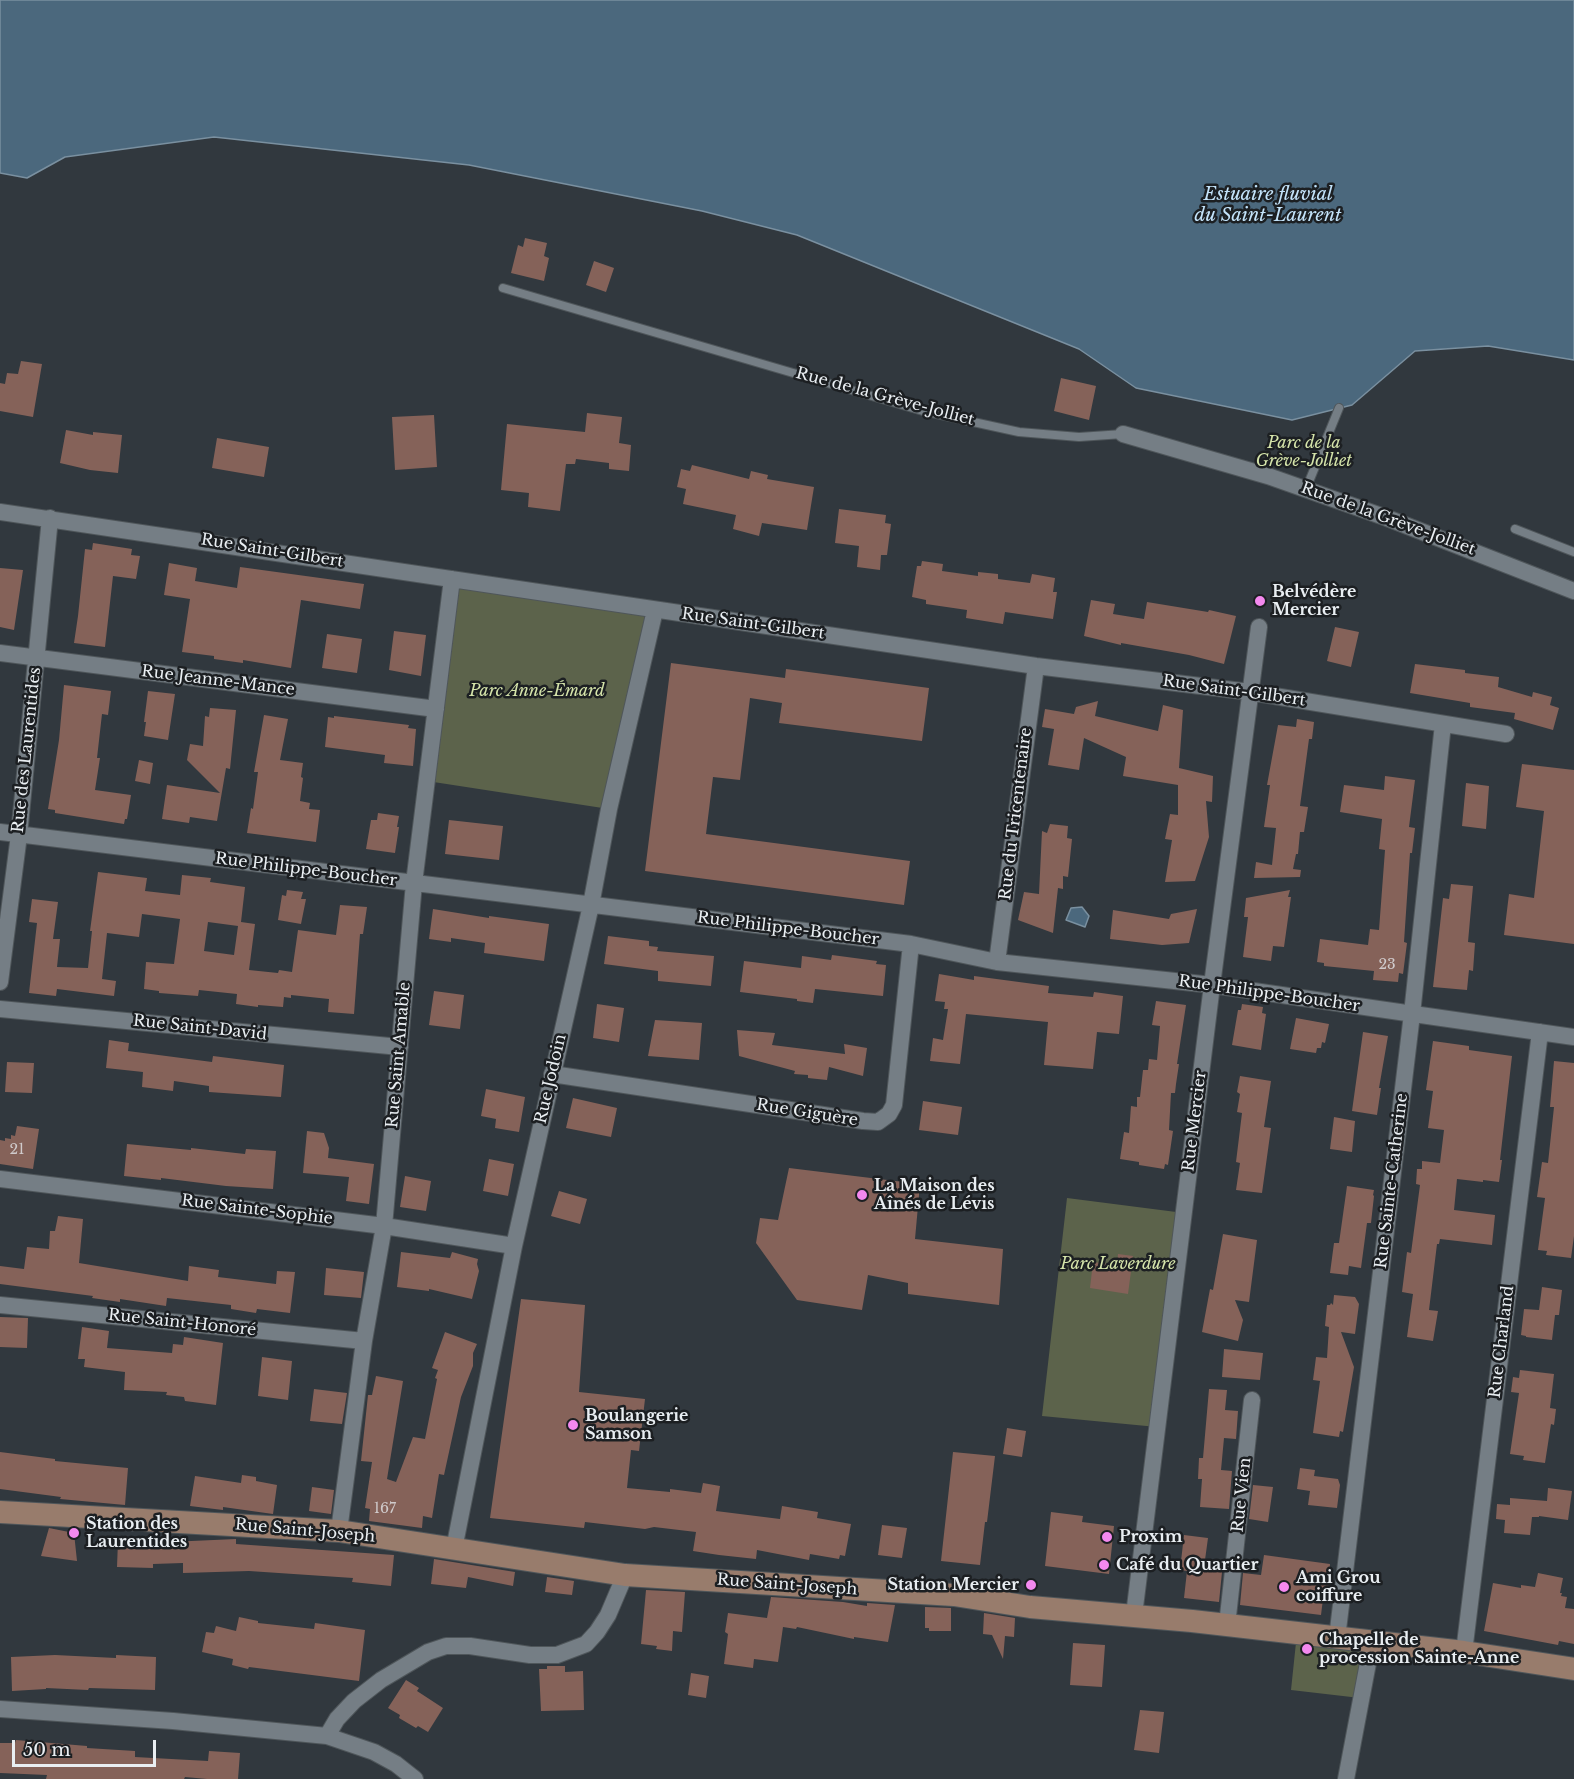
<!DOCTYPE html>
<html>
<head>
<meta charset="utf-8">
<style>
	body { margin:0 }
	#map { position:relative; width:1574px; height:1779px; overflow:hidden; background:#31383e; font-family:"Libre Baskerville",serif }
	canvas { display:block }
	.scale { position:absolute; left:12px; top:1740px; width:144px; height:27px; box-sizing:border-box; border:3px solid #e9eef2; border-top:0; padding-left:8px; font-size:18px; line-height:21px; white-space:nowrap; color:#e9eef2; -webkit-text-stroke:4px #1c1f22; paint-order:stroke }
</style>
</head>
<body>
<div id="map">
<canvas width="1574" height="1779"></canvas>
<div class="scale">50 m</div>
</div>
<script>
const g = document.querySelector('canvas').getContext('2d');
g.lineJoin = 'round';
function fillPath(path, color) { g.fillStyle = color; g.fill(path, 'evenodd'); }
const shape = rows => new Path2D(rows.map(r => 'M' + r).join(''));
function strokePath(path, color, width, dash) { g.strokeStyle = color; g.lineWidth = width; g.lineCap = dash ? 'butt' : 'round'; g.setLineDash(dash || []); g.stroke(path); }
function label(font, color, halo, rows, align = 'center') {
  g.font = font + ' "Libre Baskerville",serif'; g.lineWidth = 5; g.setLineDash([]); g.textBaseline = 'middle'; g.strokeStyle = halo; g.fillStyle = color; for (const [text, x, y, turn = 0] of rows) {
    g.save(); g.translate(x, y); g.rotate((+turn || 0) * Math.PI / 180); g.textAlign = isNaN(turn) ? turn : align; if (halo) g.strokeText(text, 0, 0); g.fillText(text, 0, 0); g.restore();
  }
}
const green = shape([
	[452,579,655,610,609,809,427,781],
	[1067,1198,1184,1213,1157,1427,1042,1416],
	[1297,1633,1372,1642,1360,1698,1291,1690]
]);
const water = shape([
	[0,0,1574,0,1574,360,1488,346,1415,351,1352,405,1292,420,1136,388,1079,349,797,235,702,211,469,165,214,137,65,157,27,178,0,173,0,0],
	[1082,907,1089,916,1085,927,1066,920,1071,908,1082,907]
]);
const building = shape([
	[525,238,547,243,544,256,549,258,544,281,511,273,518,245,523,247],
	[594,261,614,268,606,292,586,285],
	[21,361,42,364,33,417,0,411,0,383,5,384,7,373,18,374],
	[1061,378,1096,386,1089,420,1054,411],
	[587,413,622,417,619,443,631,445,629,471,609,469,609,463,576,459,575,464,566,464,560,511,528,507,529,493,501,490,507,424,585,432],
	[434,415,437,467,395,470,392,417],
	[66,430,93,435,93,432,122,435,118,473,90,470,60,463],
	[217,438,269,447,264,477,212,468],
	[692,465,749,479,751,471,768,475,767,479,814,487,807,530,762,523,759,536,733,529,736,515,683,504,686,489,677,487,681,469,690,471],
	[839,509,886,515,885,523,891,524,887,555,881,555,880,570,857,567,859,546,835,543],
	[93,543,132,549,131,555,140,556,136,579,113,576,105,647,74,643,78,616,85,549,92,550],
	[922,561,943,564,942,571,978,576,978,572,998,574,998,579,1030,583,1032,574,1055,578,1053,592,1057,592,1053,619,1005,612,1003,624,966,618,967,610,926,604,926,600,912,597,917,566,921,566],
	[169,563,197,568,195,581,237,588,240,567,364,584,360,609,301,600,291,668,243,660,243,663,214,659,214,656,182,652,190,599,164,595],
	[0,568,23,570,14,630,0,627],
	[1091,600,1115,604,1113,614,1144,619,1147,602,1208,612,1209,610,1236,616,1224,664,1189,655,1121,643,1121,645,1084,636],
	[1335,627,1359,632,1351,667,1327,661],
	[394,631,426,635,421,676,389,670],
	[327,634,362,639,357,673,322,668],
	[671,663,785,678,786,669,929,688,922,741,779,723,782,703,750,698,740,780,713,777,706,834,910,861,904,905,645,871],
	[1415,664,1465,670,1465,673,1499,677,1498,687,1532,697,1533,692,1552,697,1550,705,1559,708,1553,730,1514,719,1515,713,1470,707,1470,703,1410,693],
	[64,685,111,691,108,715,102,714,97,758,100,758,95,790,131,795,127,819,125,819,124,824,55,813,55,810,48,809,59,740],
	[148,691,175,694,168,740,144,736,146,722,144,722],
	[1098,701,1095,716,1158,731,1163,705,1183,710,1179,768,1213,776,1212,802,1206,801,1209,837,1195,881,1165,882,1172,840,1165,839,1170,814,1178,815,1178,785,1123,776,1126,757,1084,738,1079,770,1048,765,1054,729,1042,727,1045,709,1074,714,1076,707],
	[210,708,236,710,230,769,226,768,217,821,190,817,189,823,162,819,167,785,220,793,187,760,190,744,203,746,205,716,209,717],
	[264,715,288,719,280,760,303,763,301,777,303,778,300,801,310,803,309,809,320,810,316,842,247,833,251,808,253,809,258,772,254,772],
	[334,716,409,725,408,728,416,729,413,766,384,763,385,755,325,747,328,717,334,718],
	[1297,719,1314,722,1312,739,1309,739,1300,806,1308,807,1304,832,1300,832,1298,854,1296,854,1293,869,1301,870,1300,877,1254,878,1256,862,1272,865,1276,828,1264,827,1270,785,1267,785,1278,725,1296,727],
	[139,760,153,763,150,784,135,781],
	[1522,764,1574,770,1574,944,1504,935,1509,894,1534,898,1544,811,1516,807],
	[1385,776,1415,780,1409,827,1415,828,1412,853,1410,853,1404,942,1407,943,1403,974,1399,973,1398,982,1373,980,1374,971,1324,966,1324,963,1317,962,1320,939,1368,945,1370,929,1379,930,1385,850,1379,849,1382,819,1340,812,1344,785,1384,790],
	[1466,783,1489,786,1486,829,1462,826],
	[378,813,399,816,397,827,399,827,395,853,366,849,371,820,377,820],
	[449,820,503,826,499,860,445,854],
	[1050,824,1068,826,1067,838,1072,839,1068,877,1063,876,1063,889,1058,888,1053,933,1018,920,1024,892,1039,894,1042,831,1047,833],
	[98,872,147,878,145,891,180,895,182,875,211,878,210,882,245,887,241,922,255,924,249,970,278,973,279,970,292,972,298,930,336,935,340,905,367,907,363,934,360,934,354,1014,328,1012,329,999,291,995,291,998,284,997,283,1007,258,1005,258,1007,236,1004,237,994,199,990,198,996,159,993,159,991,144,989,146,962,174,964,180,919,142,914,139,937,107,933,102,979,116,981,114,996,57,989,56,996,29,993,37,923,29,922,32,899,58,902,53,939,60,939,57,967,88,968,92,931,90,931],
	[208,922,238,926,234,955,204,951],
	[1451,884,1473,886,1468,942,1475,943,1473,971,1469,970,1467,990,1433,987,1443,898,1449,899],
	[287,890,303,892,301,899,306,899,301,924,278,920,282,895,286,896],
	[1290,890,1288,897,1291,897,1284,947,1273,946,1271,961,1243,957,1248,917,1244,917,1246,898],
	[433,909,489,918,489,916,549,924,544,961,484,953,485,943,451,938,451,942,429,939],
	[1197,909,1189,943,1162,945,1110,939,1113,910,1169,919,1171,914],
	[608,936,649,941,649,946,658,947,657,951,714,956,711,986,658,981,658,971,604,964],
	[832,955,877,961,876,964,886,965,883,996,815,989,813,1003,797,1001,797,999,740,992,744,961,801,968,802,956,831,960],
	[939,974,974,980,974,976,1049,986,1048,993,1093,997,1094,992,1123,996,1119,1034,1097,1032,1093,1069,1044,1065,1048,1022,966,1014,960,1064,930,1061,933,1038,943,1040,948,1009,944,1009,945,1002,935,1001],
	[434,991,464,995,460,1029,429,1025],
	[1156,1001,1186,1005,1177,1064,1179,1064,1176,1084,1175,1093,1171,1093,1169,1130,1173,1131,1168,1165,1165,1164,1164,1169,1139,1165,1139,1162,1120,1159,1124,1132,1129,1133,1131,1106,1137,1107,1137,1097,1140,1097,1143,1070,1148,1070,1149,1059,1157,1060,1160,1026,1152,1025],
	[597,1004,624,1008,619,1042,593,1038],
	[1242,1004,1263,1007,1262,1013,1266,1014,1261,1050,1232,1045,1238,1010,1241,1010],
	[1296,1018,1329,1024,1325,1043,1322,1042,1321,1048,1317,1048,1316,1053,1290,1049],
	[655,1020,702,1023,699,1060,648,1056],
	[737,1030,775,1033,772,1045,845,1054,844,1044,867,1048,863,1076,829,1067,827,1080,808,1078,808,1075,794,1074,795,1071,739,1056],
	[1363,1032,1388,1036,1379,1088,1381,1088,1377,1115,1352,1111],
	[109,1040,129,1043,128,1051,212,1062,213,1056,284,1065,281,1097,209,1092,209,1086,174,1081,173,1091,142,1087,143,1072,106,1068],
	[1433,1041,1469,1046,1469,1050,1512,1056,1500,1160,1502,1160,1499,1182,1483,1180,1483,1182,1457,1179,1454,1210,1495,1215,1492,1245,1440,1239,1439,1244,1437,1244,1429,1310,1438,1311,1433,1341,1407,1337,1413,1294,1402,1292,1407,1252,1411,1253,1420,1185,1416,1184,1417,1169,1422,1169,1422,1161,1440,1163,1444,1130,1428,1128,1433,1091,1426,1090],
	[1554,1061,1574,1063,1574,1236,1571,1258,1546,1255,1547,1251,1538,1250,1545,1198,1537,1197,1542,1162,1548,1163,1554,1107,1550,1107],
	[7,1062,34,1063,32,1093,5,1092],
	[1240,1076,1271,1081,1264,1127,1271,1128,1262,1193,1236,1190,1240,1163,1236,1162,1242,1113,1237,1112,1240,1094,1237,1092],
	[486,1089,525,1097,519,1132,495,1128,496,1119,481,1116],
	[573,1098,617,1108,611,1137,566,1128],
	[923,1101,962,1107,958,1135,919,1130],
	[1334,1117,1355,1121,1352,1152,1330,1149],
	[17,1126,39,1129,33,1169,0,1164,0,1140,5,1141,5,1138,11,1139,11,1135,15,1136],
	[307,1131,324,1133,329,1148,328,1158,374,1164,369,1204,346,1201,349,1177,303,1173],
	[127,1144,191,1150,191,1148,245,1154,246,1149,276,1151,273,1189,226,1186,161,1178,161,1180,124,1176],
	[489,1159,514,1164,508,1196,483,1191],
	[789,1168,920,1184,915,1239,1003,1249,999,1305,908,1294,908,1283,868,1275,862,1310,797,1300,756,1243,760,1218,778,1220],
	[405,1176,431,1181,426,1211,400,1207],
	[1347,1186,1374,1190,1373,1195,1374,1196,1371,1223,1367,1223,1361,1268,1349,1266,1348,1275,1330,1273,1334,1243,1339,1243],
	[559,1191,587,1199,580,1224,551,1216],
	[58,1216,83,1219,79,1263,188,1281,189,1266,219,1270,218,1277,276,1284,277,1271,295,1272,290,1313,257,1309,256,1313,231,1309,231,1305,167,1298,166,1306,120,1299,120,1302,92,1298,93,1296,0,1284,0,1266,24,1269,27,1247,49,1249,50,1231,55,1231],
	[1223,1234,1257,1240,1249,1302,1235,1300,1243,1320,1238,1341,1202,1332,1210,1289,1213,1290],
	[401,1252,450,1258,452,1252,478,1259,477,1264,479,1271,472,1299,429,1289,429,1291,397,1287],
	[1118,1254,1133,1256,1128,1294,1090,1288,1093,1262,1117,1265],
	[326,1268,364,1272,361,1298,324,1295],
	[1542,1287,1562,1290,1559,1315,1555,1315,1552,1340,1526,1337,1526,1336,1521,1335,1524,1309,1539,1310],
	[1334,1295,1355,1297,1359,1304,1355,1334,1341,1332,1354,1367,1343,1432,1340,1431,1339,1437,1313,1433,1320,1381,1313,1380,1315,1365,1316,1357,1327,1358,1329,1327,1325,1326,1327,1305,1330,1305,1331,1303,1333,1305],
	[521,1299,585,1305,579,1392,645,1399,639,1451,631,1450,627,1488,670,1492,670,1489,701,1493,703,1483,720,1486,716,1511,780,1519,782,1506,818,1512,817,1518,851,1524,845,1556,840,1555,839,1559,810,1554,809,1560,757,1550,756,1559,719,1555,693,1551,696,1532,654,1527,645,1529,585,1522,584,1528,490,1518],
	[0,1317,28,1318,27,1348,0,1347],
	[82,1327,109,1331,107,1348,172,1353,173,1344,183,1345,184,1337,223,1343,216,1405,185,1401,184,1397,166,1395,167,1392,124,1390,125,1372,84,1367,85,1359,78,1359],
	[445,1332,477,1344,473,1353,473,1366,461,1397,444,1475,439,1474,432,1518,423,1516,422,1528,369,1521,370,1509,365,1508,372,1462,361,1461,368,1395,372,1395,376,1376,403,1381,387,1479,396,1482,413,1437,425,1439,437,1379,435,1378,438,1370,432,1368],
	[1224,1349,1263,1353,1260,1380,1222,1377],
	[262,1357,292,1361,288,1400,258,1396],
	[1520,1370,1554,1374,1550,1408,1556,1409,1554,1425,1551,1424,1545,1463,1523,1460,1524,1456,1510,1454,1519,1393,1511,1392,1513,1377,1519,1378],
	[314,1389,347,1393,342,1424,310,1421],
	[1209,1389,1227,1390,1225,1410,1238,1411,1236,1439,1224,1438,1221,1470,1232,1471,1229,1509,1200,1507,1202,1479,1198,1479,1199,1458,1203,1458],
	[1007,1428,1026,1431,1022,1457,1003,1454],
	[0,1452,55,1459,55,1461,128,1468,125,1505,60,1499,61,1497,0,1489],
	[953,1452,995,1456,987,1522,985,1522,980,1565,941,1561],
	[1300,1468,1315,1470,1314,1476,1338,1479,1340,1485,1337,1508,1308,1505,1310,1491,1297,1489],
	[242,1475,256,1477,256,1481,277,1485,273,1514,223,1507,223,1510,190,1506,195,1476,241,1483],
	[1253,1485,1273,1487,1268,1522,1249,1519],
	[312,1487,334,1490,331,1514,309,1511],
	[1548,1488,1572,1491,1568,1520,1539,1516,1539,1517,1532,1517,1530,1535,1504,1533,1505,1520,1496,1519,1497,1504,1510,1505,1510,1498,1547,1501],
	[1051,1512,1083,1516,1082,1522,1114,1526,1109,1574,1045,1566],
	[882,1525,907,1528,902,1558,878,1555],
	[49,1528,74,1533,77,1561,41,1556],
	[1184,1535,1208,1538,1205,1560,1223,1562,1219,1602,1184,1598,1187,1571,1180,1570],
	[236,1539,236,1544,394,1555,391,1586,352,1582,353,1578,249,1571,183,1573,183,1563,153,1564,153,1568,117,1567,118,1541,169,1542],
	[1264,1555,1330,1564,1328,1591,1324,1591,1321,1615,1240,1605,1243,1573,1261,1575],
	[434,1559,515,1572,513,1586,468,1577,466,1588,431,1584],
	[1538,1573,1563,1578,1560,1593,1562,1593,1561,1596,1567,1597,1565,1608,1574,1609,1574,1644,1559,1641,1558,1645,1484,1631,1493,1583,1521,1588,1521,1585,1535,1587],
	[547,1577,574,1581,572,1595,545,1592],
	[646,1590,685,1592,682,1632,673,1631,672,1651,656,1649,657,1646,641,1644],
	[771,1597,843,1602,867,1606,867,1603,895,1605,888,1642,854,1637,854,1639,797,1627,796,1629,783,1627,778,1662,754,1659,753,1668,724,1664,728,1634,725,1632,728,1613,767,1618],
	[925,1607,951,1608,951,1631,929,1631,929,1628,925,1628],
	[984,1613,1015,1618,1014,1637,1005,1636,1003,1659,992,1635,983,1634],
	[239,1617,258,1621,258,1623,314,1629,315,1623,365,1630,359,1681,249,1667,248,1669,232,1665,233,1659,202,1652,206,1632,214,1633,216,1626,236,1631],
	[1073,1643,1105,1645,1102,1687,1070,1685],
	[55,1655,116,1658,116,1655,156,1657,155,1690,89,1688,88,1690,46,1688,46,1689,12,1691,11,1657],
	[547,1666,565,1666,565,1672,583,1671,584,1710,541,1711,539,1669,547,1669],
	[691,1673,709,1676,706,1698,688,1695],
	[406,1680,419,1688,417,1691,443,1708,428,1732,418,1726,416,1728,399,1718,400,1715,388,1708],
	[1140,1710,1164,1712,1159,1753,1134,1750],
	[16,1740,87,1746,87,1748,135,1751,135,1757,208,1761,209,1751,240,1753,238,1779,207,1779,185,1777,184,1779,46,1779,47,1775,0,1773,0,1743,15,1743]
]);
const lane = shape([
	[503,288,923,411,1019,432,1079,437,1123,434],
	[1306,489,1339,408],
	[1515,529,1574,552]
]);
const street = shape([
	[1123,434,1268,476,1387,518,1574,591],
	[0,512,1036,666,1250,692,1506,734],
	[0,653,436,709],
	[0,832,911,944,997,962,1212,985,1574,1037],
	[997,962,1036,666],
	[0,982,19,835,50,518],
	[0,1009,400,1047],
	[552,1074,863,1121,878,1122,889,1114,894,1105,911,944],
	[0,1179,384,1226,514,1246],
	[0,1305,364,1341],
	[339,1531,364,1341,384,1226,414,883,452,579],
	[454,1549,514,1246,591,905,609,809,655,610],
	[1134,1615,1212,985,1259,627],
	[1227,1625,1252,1400],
	[1337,1638,1412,1014,1443,724],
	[1464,1652,1540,1032],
	[0,1709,173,1721,327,1736,374,1752,396,1764,415,1779],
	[327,1736,337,1719,354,1701,381,1680,428,1652,446,1646,470,1646,530,1655,557,1655,586,1644,597,1632,608,1615,625,1575],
	[1346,1779,1372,1642]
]);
const secondary = shape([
	[0,1512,339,1531,625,1575,954,1595,1030,1607,1192,1621,1464,1652,1574,1669]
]);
const markers = [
	[1260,601,6,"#f489ef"],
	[862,1195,6,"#f489ef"],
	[573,1425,6,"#f489ef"],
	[74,1533,6,"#f489ef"],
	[1107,1537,6,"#f489ef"],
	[1104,1565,6,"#f489ef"],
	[1031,1585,6,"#f489ef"],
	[1284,1587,6,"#f489ef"],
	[1307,1649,6,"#f489ef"]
];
const numberNames = [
	["23",1387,965],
	["21",17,1150],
	["167",385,1509]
];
const streetNames = [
	["Rue de la Grève-Jolliet",885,397,15],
	["Rue de la Grève-Jolliet",1388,519,20],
	["Rue Saint-Gilbert",272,551,9],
	["Rue Saint-Gilbert",753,624,8],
	["Rue Jeanne-Mance",218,681,7],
	["Rue Saint-Gilbert",1234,691,8],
	["Rue des Laurentides",27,750,-84],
	["Rue du Tricentenaire",1016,814,-83],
	["Rue Philippe-Boucher",306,870,7],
	["Rue Philippe-Boucher",788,929,7],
	["Rue Philippe-Boucher",1269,994,8],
	["Rue Saint-David",200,1028,6],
	["Rue Saint Amable",399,1055,-85],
	["Rue Jodoin",551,1079,-77],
	["Rue Giguère",807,1113,9],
	["Rue Mercier",1195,1121,-83],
	["Rue Sainte-Catherine",1392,1181,-83],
	["Rue Sainte-Sophie",257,1210,7],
	["Rue Saint-Honoré",182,1323,6],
	["Rue Charland",1502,1342,-83],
	["Rue Vien",1242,1495,-84],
	["Rue Saint-Joseph",305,1531,5],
	["Rue Saint-Joseph",787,1585,4]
];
const parkNames = [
	["Parc de la",1304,443],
	["Grève-Jolliet",1304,461],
	["Parc Anne-Émard",537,691],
	["Parc Laverdure",1118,1264]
];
const poiNames = [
	["Belvédère",1272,592],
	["Mercier",1272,610],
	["La Maison des",874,1186],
	["Aînés de Lévis",874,1204],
	["Boulangerie",585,1416],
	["Samson",585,1434],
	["Station des",86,1524],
	["Laurentides",86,1542],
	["Proxim",1119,1537],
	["Café du Quartier",1116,1565],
	["Ami Grou",1296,1578],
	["coiffure",1296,1596],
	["Station Mercier",1019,1585,"right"],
	["Chapelle de",1319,1640],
	["procession Sainte-Anne",1319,1658]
];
const waterNames = [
	["Estuaire fluvial",1268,195],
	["du Saint-Laurent",1268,216]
];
fillPath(green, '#5c634b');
fillPath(water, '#4b687d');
strokePath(water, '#7a90a0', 1.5);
fillPath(building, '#856259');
strokePath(lane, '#4f565a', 10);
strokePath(street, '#4f565a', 18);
strokePath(secondary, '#4f565a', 24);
strokePath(lane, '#757e85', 8);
strokePath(street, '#757e85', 16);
strokePath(secondary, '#987c6c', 22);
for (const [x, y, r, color] of markers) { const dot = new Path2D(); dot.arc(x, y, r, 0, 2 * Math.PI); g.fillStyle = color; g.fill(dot); strokePath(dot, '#1c1f22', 2); }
label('14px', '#d0cbcc', null, numberNames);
label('16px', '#e9eef2', '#1c1f22', streetNames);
label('italic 16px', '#d6e5ab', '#1c1f22', parkNames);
label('bold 16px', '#e9eef2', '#1c1f22', poiNames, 'left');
label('italic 18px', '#c4e4fb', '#1c1f22', waterNames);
</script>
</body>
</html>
